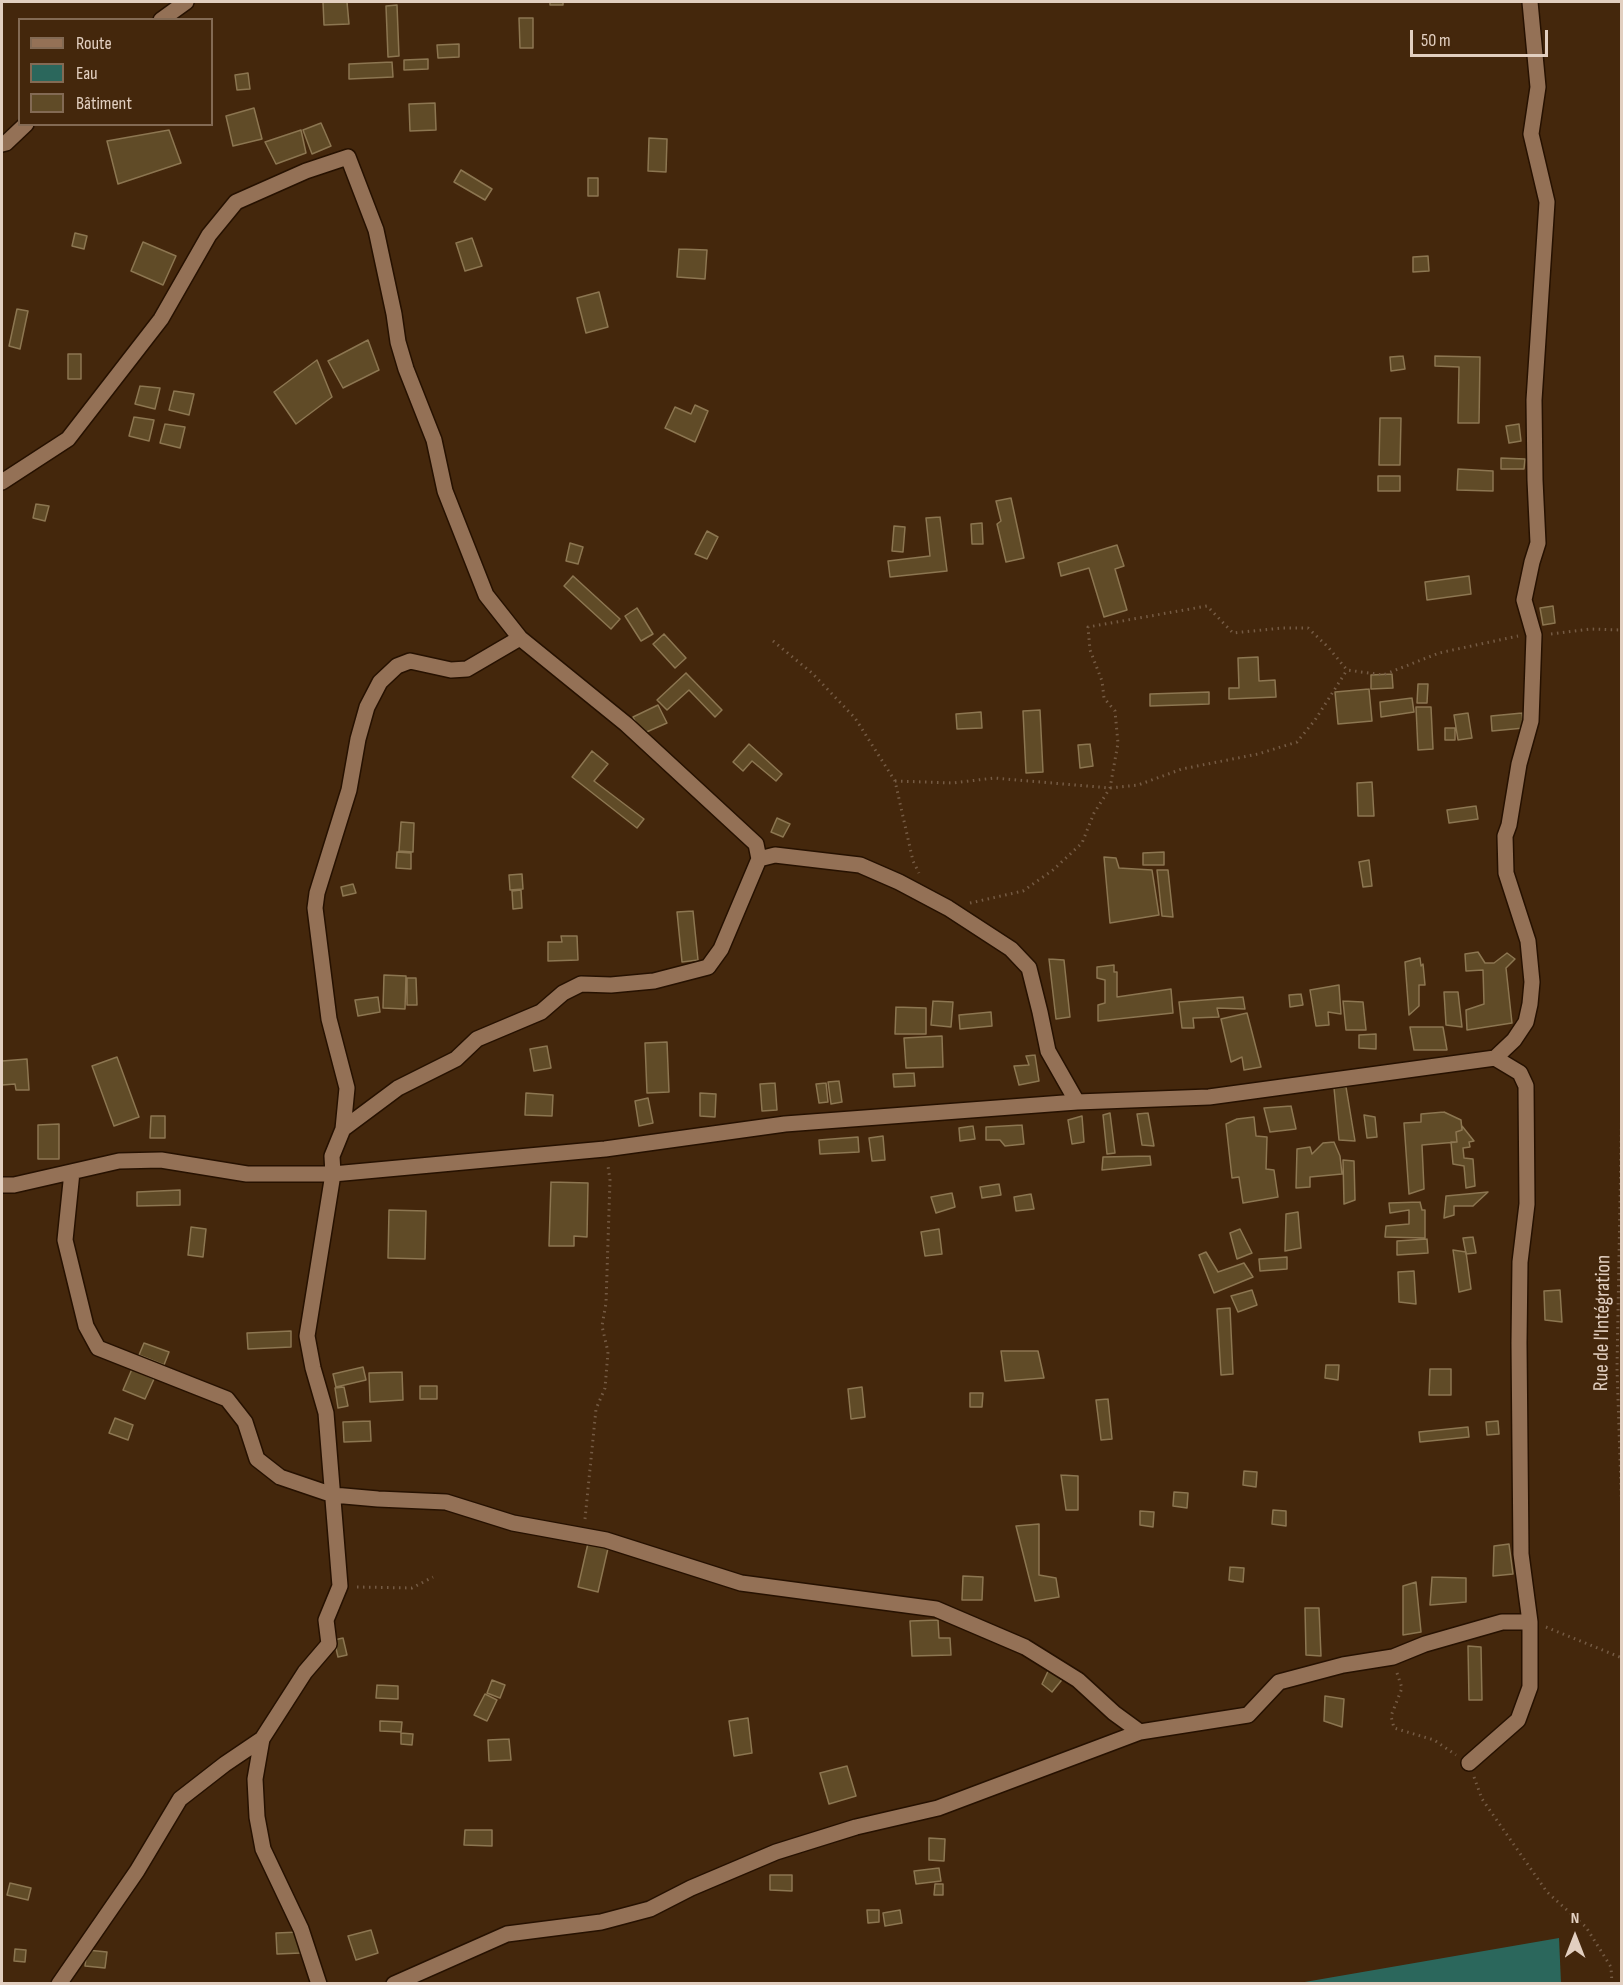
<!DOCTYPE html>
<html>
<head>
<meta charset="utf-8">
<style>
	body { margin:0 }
	#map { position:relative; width:1623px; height:1985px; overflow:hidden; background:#44270c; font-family:"Sofia Sans Condensed",sans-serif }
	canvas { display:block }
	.frame { position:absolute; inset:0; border:3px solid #e2cfc0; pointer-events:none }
	.legend { position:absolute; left:18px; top:18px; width:195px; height:108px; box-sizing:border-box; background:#44270c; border:2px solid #836a54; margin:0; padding:8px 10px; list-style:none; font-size:18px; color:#e2cfc0 }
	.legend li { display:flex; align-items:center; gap:12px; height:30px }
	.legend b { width:30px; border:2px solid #836a54 }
	.north { position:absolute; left:1545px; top:1907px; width:60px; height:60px; -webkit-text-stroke:4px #44270c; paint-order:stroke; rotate:0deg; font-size:16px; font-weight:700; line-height:24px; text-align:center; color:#e2cfc0 }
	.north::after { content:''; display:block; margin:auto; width:21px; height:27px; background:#e2cfc0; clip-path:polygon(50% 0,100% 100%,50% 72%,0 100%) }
	.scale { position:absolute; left:1410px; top:30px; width:138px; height:27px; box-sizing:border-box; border:3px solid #e2cfc0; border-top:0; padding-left:8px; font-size:18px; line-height:21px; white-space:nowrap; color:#e2cfc0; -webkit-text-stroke:4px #44270c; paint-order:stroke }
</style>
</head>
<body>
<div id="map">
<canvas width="1623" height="1985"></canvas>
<div class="frame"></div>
<ul class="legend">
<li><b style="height:8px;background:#947156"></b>Route</li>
<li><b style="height:16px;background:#2b675c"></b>Eau</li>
<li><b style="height:16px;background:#604b27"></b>Bâtiment</li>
</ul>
<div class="north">N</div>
<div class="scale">50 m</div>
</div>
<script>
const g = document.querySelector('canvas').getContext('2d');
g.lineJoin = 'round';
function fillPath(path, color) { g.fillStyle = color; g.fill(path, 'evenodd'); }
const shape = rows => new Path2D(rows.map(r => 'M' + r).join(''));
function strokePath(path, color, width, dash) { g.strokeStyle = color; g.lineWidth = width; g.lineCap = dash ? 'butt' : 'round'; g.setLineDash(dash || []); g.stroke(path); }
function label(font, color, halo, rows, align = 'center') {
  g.font = font + ' "Sofia Sans Condensed",sans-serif'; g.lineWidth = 4.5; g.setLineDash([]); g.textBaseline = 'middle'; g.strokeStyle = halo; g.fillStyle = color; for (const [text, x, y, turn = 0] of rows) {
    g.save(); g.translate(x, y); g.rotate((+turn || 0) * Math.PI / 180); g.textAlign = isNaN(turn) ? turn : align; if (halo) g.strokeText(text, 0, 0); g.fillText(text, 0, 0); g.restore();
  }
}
const water = shape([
	[1559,1938,1561,1983,1299,1983]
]);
const building = shape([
	[323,2,347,2,349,24,324,25,323,2],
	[550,2,563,2,563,5,550,5,550,2],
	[397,5,399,56,388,57,386,6,397,5],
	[519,18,533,18,533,48,520,48,519,18],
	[459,44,459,57,438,58,437,45,459,44],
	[428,59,428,69,404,70,404,60,428,59],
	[392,62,393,77,349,79,349,64,392,62],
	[248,73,250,89,237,90,235,75,248,73],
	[435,103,436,130,410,131,409,104,435,103],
	[254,108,262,139,233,146,226,116,254,108],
	[321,123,331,146,312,154,303,130,321,123],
	[169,130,181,163,118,184,107,141,169,130],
	[301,130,306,153,276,164,265,142,301,130],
	[649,138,667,139,666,172,648,171,649,138],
	[461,170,492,189,485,200,454,182,461,170],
	[588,178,598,178,598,196,588,196,588,178],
	[75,233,87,236,84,249,72,246,75,233],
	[472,238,482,266,465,271,456,243,472,238],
	[143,242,176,256,163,285,131,271,143,242],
	[679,249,707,250,705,279,677,277,679,249],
	[1428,256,1429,271,1413,272,1413,257,1428,256],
	[599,292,608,327,586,333,577,298,599,292],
	[17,309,28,311,20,349,9,346,17,309],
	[368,340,379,370,343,388,328,361,368,340],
	[68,354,81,354,81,379,68,379,68,354],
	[1403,356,1405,369,1391,371,1390,357,1403,356],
	[1435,356,1480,357,1479,423,1458,423,1459,367,1435,366,1435,356],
	[317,360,332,397,296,424,274,392,317,360],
	[140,386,160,388,155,409,135,404,140,386],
	[174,391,194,394,189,415,169,410,174,391],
	[695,405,708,411,695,442,665,428,675,407,691,414,695,405],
	[134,417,154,420,149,441,129,436,134,417],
	[1380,418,1401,418,1400,465,1379,465,1380,418],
	[165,424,185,427,180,448,160,443,165,424],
	[1519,424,1521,441,1509,443,1506,426,1519,424],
	[1501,458,1525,459,1524,469,1501,469,1501,458],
	[1458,469,1493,471,1493,491,1457,490,1458,469],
	[1378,476,1400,476,1400,491,1378,491,1378,476],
	[1011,498,1024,558,1006,562,997,524,1001,521,996,501,1011,498],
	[36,504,49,506,45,521,33,518,36,504],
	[940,517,947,571,890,577,888,561,930,556,926,518,940,517],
	[982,523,983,544,972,544,971,524,982,523],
	[894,526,905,527,903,552,892,551,894,526],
	[707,531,718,537,707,559,695,554,707,531],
	[570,543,583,547,578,564,566,561,570,543],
	[1117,545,1124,566,1115,569,1127,610,1104,617,1089,568,1061,576,1058,563,1117,545],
	[573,576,620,619,611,629,564,586,573,576],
	[1469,576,1471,594,1427,600,1425,582,1469,576],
	[1553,606,1555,623,1543,625,1540,608,1553,606],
	[637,608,653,634,641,641,625,616,637,608],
	[664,634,686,658,675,668,653,644,664,634],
	[1258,657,1259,681,1275,680,1276,697,1229,699,1229,688,1239,688,1238,658,1258,657],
	[686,673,722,710,715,717,689,690,667,710,657,700,686,673],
	[1392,674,1393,688,1371,689,1371,675,1392,674],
	[1418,684,1428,684,1427,703,1417,703,1418,684],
	[1369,689,1372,721,1338,724,1335,692,1369,689],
	[1209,692,1209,704,1150,706,1150,694,1209,692],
	[1412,698,1414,712,1381,717,1380,702,1412,698],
	[658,705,667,723,642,734,633,717,658,705],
	[1416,707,1431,707,1433,749,1418,750,1416,707],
	[1040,710,1043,772,1026,773,1023,711,1040,710],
	[981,712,982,728,957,729,956,714,981,712],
	[1468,713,1472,738,1458,740,1454,715,1468,713],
	[1522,713,1524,728,1492,731,1491,716,1522,713],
	[1445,728,1455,728,1455,740,1445,740,1445,728],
	[749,744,782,774,776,781,752,761,743,771,733,762,749,744],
	[1090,744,1093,766,1080,768,1078,745,1090,744],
	[592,751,608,764,594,781,644,819,637,828,572,777,592,751],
	[1372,782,1374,816,1358,816,1357,783,1372,782],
	[1476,806,1478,819,1449,823,1447,810,1476,806],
	[777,818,790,824,783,837,771,832,777,818],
	[401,822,414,823,413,852,399,851,401,822],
	[397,852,411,853,411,869,396,868,397,852],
	[1164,852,1164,865,1143,865,1143,853,1164,852],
	[1104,857,1116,858,1119,868,1152,870,1159,915,1110,923,1104,857],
	[1369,860,1372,886,1363,887,1359,862,1369,860],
	[1157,870,1168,870,1173,917,1162,916,1157,870],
	[522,874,523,889,510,890,509,875,522,874],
	[353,884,356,893,343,896,341,887,353,884],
	[521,890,522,908,513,909,512,891,521,890],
	[693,911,698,960,682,962,677,912,693,911],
	[561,936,577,936,578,960,548,961,548,942,562,942,561,936],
	[1478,952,1485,963,1494,963,1507,953,1515,959,1506,968,1512,1023,1467,1030,1466,1010,1484,1004,1483,970,1466,971,1465,954,1478,952],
	[1420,958,1421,966,1423,964,1425,985,1419,985,1419,1006,1409,1015,1405,962,1420,958],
	[1049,959,1064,960,1070,1017,1056,1019,1049,959],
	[1114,965,1114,972,1117,972,1117,997,1171,989,1173,1013,1098,1021,1098,1005,1105,1003,1105,980,1097,978,1097,967,1114,965],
	[384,975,406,976,405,1009,383,1008,384,975],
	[407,978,416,978,417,1005,407,1005,407,978],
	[1339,985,1341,1014,1328,1012,1329,1025,1316,1026,1310,990,1339,985],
	[1444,992,1458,992,1462,1027,1446,1025,1444,992],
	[1301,994,1303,1005,1290,1007,1289,995,1301,994],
	[378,997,380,1012,358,1016,355,1000,378,997],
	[1243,997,1245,1009,1217,1008,1219,1017,1193,1018,1194,1028,1182,1028,1179,1002,1243,997],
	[933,1001,953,1002,951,1027,931,1025,933,1001],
	[1343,1001,1363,1002,1366,1030,1346,1030,1343,1001],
	[896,1007,926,1008,926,1034,895,1034,896,1007],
	[991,1012,992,1026,960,1029,959,1015,991,1012],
	[1247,1013,1261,1067,1244,1070,1242,1057,1231,1062,1221,1019,1247,1013],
	[1410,1027,1443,1027,1447,1050,1414,1050,1410,1027],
	[1376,1034,1376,1049,1359,1048,1359,1035,1376,1034],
	[942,1036,943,1067,906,1068,904,1038,942,1036],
	[667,1042,669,1092,647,1093,645,1043,667,1042],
	[547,1046,551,1068,534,1071,530,1049,547,1046],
	[1035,1055,1039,1081,1019,1085,1014,1066,1029,1065,1026,1056,1035,1055],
	[117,1057,139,1117,114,1126,92,1066,117,1057],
	[27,1059,29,1090,16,1090,15,1084,2,1085,2,1061,27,1059],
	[914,1073,915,1086,894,1087,893,1074,914,1073],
	[839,1081,842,1102,831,1104,828,1082,839,1081],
	[775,1083,777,1110,762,1111,760,1084,775,1083],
	[826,1083,828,1102,819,1103,816,1084,826,1083],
	[1346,1087,1355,1141,1339,1140,1334,1088,1346,1087],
	[526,1093,553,1095,552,1116,525,1115,526,1093],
	[700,1093,716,1094,715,1117,700,1116,700,1093],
	[648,1098,653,1123,639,1126,635,1101,648,1098],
	[1291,1106,1296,1129,1270,1132,1264,1108,1291,1106],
	[1444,1112,1461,1120,1462,1130,1456,1132,1457,1142,1422,1145,1424,1189,1409,1194,1404,1123,1421,1122,1421,1114,1444,1112],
	[1110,1113,1115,1153,1107,1154,1103,1115,1110,1113],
	[1148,1113,1154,1146,1142,1145,1137,1114,1148,1113],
	[1364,1115,1375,1117,1377,1137,1367,1138,1364,1115],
	[151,1116,165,1116,165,1138,150,1138,151,1116],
	[1082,1116,1084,1142,1072,1144,1068,1120,1082,1116],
	[1254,1117,1256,1136,1267,1137,1266,1169,1274,1170,1278,1197,1243,1203,1239,1177,1232,1178,1226,1124,1237,1119,1254,1117],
	[59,1124,59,1159,38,1159,38,1125,59,1124],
	[1022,1125,1024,1144,1005,1146,1000,1140,986,1140,986,1127,1022,1125],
	[973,1126,975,1139,960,1141,959,1128,973,1126],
	[1462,1126,1474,1141,1469,1142,1470,1147,1463,1148,1464,1158,1473,1159,1475,1186,1466,1188,1464,1166,1453,1164,1451,1142,1457,1142,1456,1132,1462,1130,1462,1126],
	[883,1136,885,1160,872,1161,869,1138,883,1136],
	[858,1137,859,1152,820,1154,819,1140,858,1137],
	[1334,1142,1340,1156,1342,1174,1310,1177,1310,1187,1296,1188,1297,1149,1310,1147,1312,1154,1323,1143,1334,1142],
	[1150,1156,1151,1165,1102,1170,1103,1157,1150,1156],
	[1343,1160,1354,1161,1355,1200,1344,1204,1343,1160],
	[551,1182,588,1183,587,1237,574,1236,574,1246,549,1246,551,1182],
	[999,1184,1001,1195,982,1198,980,1187,999,1184],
	[180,1190,180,1205,137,1206,137,1192,180,1190],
	[1488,1192,1473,1206,1454,1206,1454,1215,1444,1218,1446,1196,1488,1192],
	[952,1193,955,1207,936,1213,931,1197,952,1193],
	[1031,1194,1034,1209,1016,1211,1014,1197,1031,1194],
	[1420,1202,1422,1210,1425,1210,1425,1238,1385,1237,1386,1226,1409,1224,1409,1210,1390,1213,1389,1203,1420,1202],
	[389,1210,426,1211,425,1259,388,1258,389,1210],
	[1298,1212,1301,1248,1285,1251,1286,1214,1298,1212],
	[191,1227,206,1229,203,1257,188,1255,191,1227],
	[939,1229,942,1254,925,1256,921,1232,939,1229],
	[1240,1229,1252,1253,1237,1259,1230,1233,1240,1229],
	[1473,1237,1476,1253,1466,1254,1463,1238,1473,1237],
	[1427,1239,1428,1253,1397,1255,1397,1241,1427,1239],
	[1453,1250,1466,1252,1471,1289,1459,1292,1453,1250],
	[1206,1252,1218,1272,1244,1263,1253,1277,1214,1293,1199,1255,1206,1252],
	[1287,1257,1287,1269,1260,1271,1259,1259,1287,1257],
	[1414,1271,1416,1304,1399,1302,1398,1272,1414,1271],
	[1252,1290,1257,1305,1238,1312,1231,1296,1252,1290],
	[1560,1290,1562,1322,1545,1320,1544,1291,1560,1290],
	[1230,1308,1233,1374,1221,1375,1217,1309,1230,1308],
	[291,1331,291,1347,248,1349,247,1333,291,1331],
	[144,1343,169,1352,164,1365,139,1355,144,1343],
	[1001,1351,1038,1351,1044,1378,1005,1381,1001,1351],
	[1326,1365,1339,1365,1338,1380,1325,1378,1326,1365],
	[363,1367,366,1380,336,1387,333,1374,363,1367],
	[132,1369,154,1379,145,1399,123,1390,132,1369],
	[1430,1369,1451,1369,1451,1395,1429,1395,1430,1369],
	[402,1372,403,1400,370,1402,369,1373,402,1372],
	[420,1386,437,1386,437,1399,420,1399,420,1386],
	[344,1387,348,1406,338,1408,335,1388,344,1387],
	[862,1387,865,1417,851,1419,848,1389,862,1387],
	[970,1393,983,1393,982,1407,970,1407,970,1393],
	[1108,1399,1112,1439,1101,1440,1096,1400,1108,1399],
	[115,1418,133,1425,128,1440,109,1433,115,1418],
	[370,1421,371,1441,344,1442,343,1422,370,1421],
	[1498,1421,1499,1434,1487,1435,1486,1422,1498,1421],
	[1468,1427,1469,1437,1420,1442,1419,1432,1468,1427],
	[1244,1471,1257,1472,1256,1487,1243,1485,1244,1471],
	[1061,1475,1078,1476,1078,1510,1066,1510,1061,1475],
	[1174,1492,1188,1493,1187,1508,1173,1506,1174,1492],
	[1273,1510,1286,1511,1286,1526,1272,1524,1273,1510],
	[1140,1511,1154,1512,1153,1527,1140,1525,1140,1511],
	[1039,1524,1039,1575,1056,1578,1059,1597,1035,1601,1016,1526,1039,1524],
	[589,1539,609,1544,598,1592,578,1587,589,1539],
	[1509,1544,1513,1574,1493,1576,1494,1546,1509,1544],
	[1230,1567,1244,1568,1243,1582,1229,1580,1230,1567],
	[963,1576,983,1577,982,1600,962,1600,963,1576],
	[1432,1577,1466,1578,1466,1602,1430,1605,1432,1577],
	[1416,1582,1421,1632,1403,1635,1403,1586,1416,1582],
	[1305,1608,1319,1608,1321,1656,1306,1655,1305,1608],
	[938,1620,939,1638,950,1638,951,1655,912,1656,910,1621,938,1620],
	[343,1638,347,1655,338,1657,334,1640,343,1638],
	[1468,1646,1481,1647,1482,1700,1469,1700,1468,1646],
	[1050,1667,1065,1676,1052,1692,1042,1684,1050,1667],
	[492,1680,505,1685,500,1698,487,1693,492,1680],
	[377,1685,398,1686,398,1699,376,1698,377,1685],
	[485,1694,497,1700,487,1721,474,1715,485,1694],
	[1325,1696,1344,1699,1342,1727,1324,1721,1325,1696],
	[748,1718,752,1753,734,1756,729,1721,748,1718],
	[380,1721,402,1722,401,1732,380,1731,380,1721],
	[401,1733,413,1734,412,1745,401,1744,401,1733],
	[509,1739,511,1760,489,1761,488,1740,509,1739],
	[847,1766,856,1796,829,1804,820,1773,847,1766],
	[465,1830,492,1830,492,1846,464,1845,465,1830],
	[929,1838,945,1839,944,1861,929,1860,929,1838],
	[939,1868,941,1881,916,1884,914,1871,939,1868],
	[770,1875,792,1875,792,1891,770,1890,770,1875],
	[10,1883,31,1888,28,1900,7,1895,10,1883],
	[935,1884,943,1884,943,1895,934,1895,935,1884],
	[867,1910,879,1910,879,1922,868,1923,867,1910],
	[900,1910,902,1923,885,1926,883,1913,900,1910],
	[371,1930,378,1953,356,1960,348,1936,371,1930],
	[300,1932,301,1953,277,1954,276,1933,300,1932],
	[15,1949,26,1950,25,1962,14,1961,15,1949],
	[87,1950,107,1952,105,1968,85,1966,87,1950]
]);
const path = shape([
	[1551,634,1590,629,1622,630],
	[773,641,812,673,855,718,895,781,913,861,919,873],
	[895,781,953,783,994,778,1110,788,1138,785,1182,769,1258,754,1297,742,1315,720,1347,670],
	[970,903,1023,891,1053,870,1082,843,1094,813,1110,788,1118,743,1115,711,1104,698,1102,681,1090,650,1088,627,1207,606,1233,633,1282,628,1308,628,1328,647,1347,670,1383,675,1439,653,1518,636],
	[1622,1093,1617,1368,1622,1518],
	[585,1519,596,1409,605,1388,608,1352,602,1326,606,1303,610,1180,608,1166],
	[357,1587,412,1588,433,1577],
	[1546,1627,1622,1658],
	[1397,1673,1402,1688,1391,1716,1394,1728,1434,1740,1456,1755],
	[1474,1777,1482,1799,1547,1892,1586,1927,1611,1967,1612,1984]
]);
const minor = shape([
	[161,20,186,2],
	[2,144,6,143,26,124],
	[2,482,68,439,161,319,209,235,236,202,306,171,348,157,376,230,394,314,398,342,406,369,434,440,445,491,486,595,520,638,626,724,756,844,759,859],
	[343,1129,347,1088,329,1019,315,908,317,893,349,790,358,739,367,707,380,682,397,666,410,661,451,670,467,669,520,638],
	[72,1172,65,1240,86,1326,98,1348,227,1399,245,1422,257,1459,280,1477,333,1495,378,1499,446,1502,513,1523,606,1540,741,1583,936,1609,1025,1647,1078,1680,1114,1713,1140,1732,1248,1715,1279,1682,1343,1665,1393,1657,1425,1644,1502,1622,1530,1622],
	[2,1185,14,1185,119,1161,161,1160,247,1174,333,1174,605,1149,785,1124,1077,1102,1209,1097,1495,1058],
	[1469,1763,1518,1720,1530,1687,1530,1622,1521,1554,1519,1343,1520,1262,1527,1204,1526,1086,1520,1073,1495,1058,1514,1040,1526,1022,1530,1004,1532,982,1528,941,1506,873,1505,836,1509,825,1519,764,1531,721,1534,635,1524,600,1532,562,1538,543,1535,480,1534,400,1547,202,1531,134,1538,87,1530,2],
	[59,1984,137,1871,180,1799,225,1764,262,1739],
	[319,1984,301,1929,263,1849,257,1817,255,1779,262,1739,305,1672,329,1644,326,1620,340,1586,326,1413,313,1368,307,1336,333,1174,332,1156,343,1129,398,1088,456,1059,477,1039,541,1012,563,993,581,984,611,985,654,981,708,967,721,949,759,859,775,855,860,865,899,882,948,908,1011,949,1029,968,1040,1012,1048,1051,1077,1102],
	[394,1984,507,1934,601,1922,650,1909,691,1888,776,1852,856,1827,938,1808,1140,1732]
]);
const streetNames = [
	["Rue de l'Intégration",1603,1323,-89]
];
fillPath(water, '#2b675c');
fillPath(building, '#604b27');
strokePath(building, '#8c7651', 1.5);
strokePath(minor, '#261100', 18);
strokePath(path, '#755b44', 3, [1.5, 4.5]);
strokePath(minor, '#947156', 15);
label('21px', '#e2cfc0', '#44270c', streetNames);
</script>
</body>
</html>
